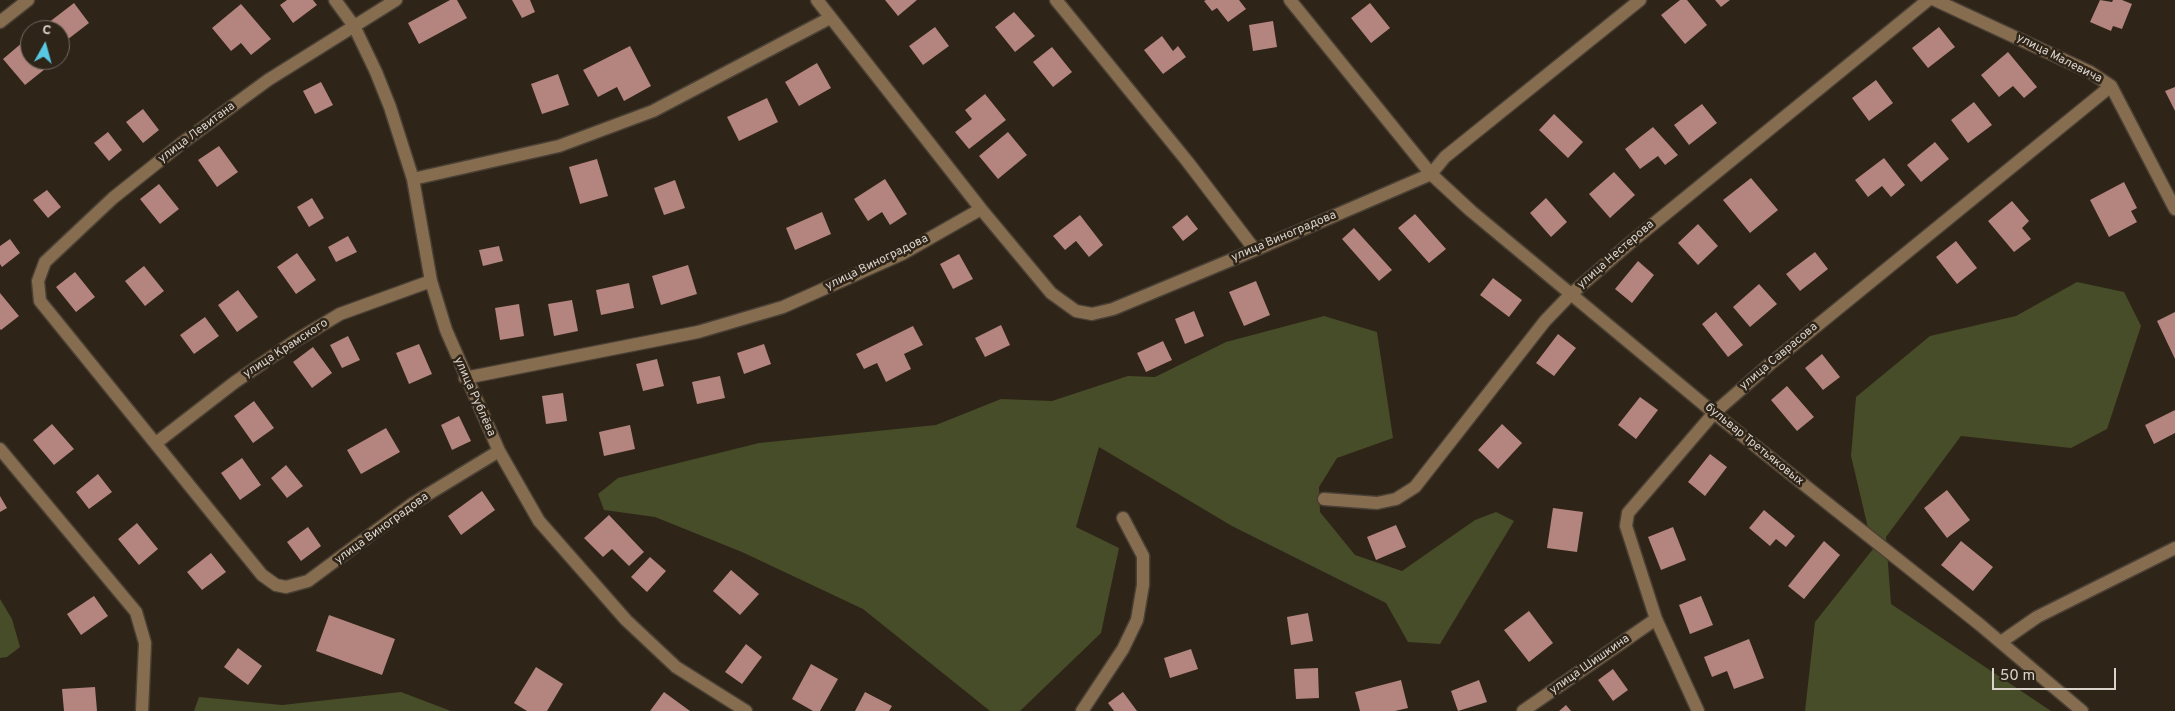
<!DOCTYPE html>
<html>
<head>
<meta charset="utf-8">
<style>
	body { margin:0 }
	#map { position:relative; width:2175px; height:711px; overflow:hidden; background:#2e2418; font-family:Overpass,sans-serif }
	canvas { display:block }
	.north { position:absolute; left:20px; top:20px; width:50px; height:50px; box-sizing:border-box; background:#2e2418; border:1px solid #736a60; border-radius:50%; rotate:7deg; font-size:14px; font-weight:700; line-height:20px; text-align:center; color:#dbd4cc }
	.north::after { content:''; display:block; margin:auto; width:18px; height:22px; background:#57c9e2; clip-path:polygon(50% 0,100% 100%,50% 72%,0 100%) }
	.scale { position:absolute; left:1992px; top:668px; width:124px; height:22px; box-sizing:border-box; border:2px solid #dbd4cc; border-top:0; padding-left:6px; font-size:15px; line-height:18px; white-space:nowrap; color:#dbd4cc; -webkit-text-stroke:4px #2e2418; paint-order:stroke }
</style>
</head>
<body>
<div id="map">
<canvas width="2175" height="711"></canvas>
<div class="north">С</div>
<div class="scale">50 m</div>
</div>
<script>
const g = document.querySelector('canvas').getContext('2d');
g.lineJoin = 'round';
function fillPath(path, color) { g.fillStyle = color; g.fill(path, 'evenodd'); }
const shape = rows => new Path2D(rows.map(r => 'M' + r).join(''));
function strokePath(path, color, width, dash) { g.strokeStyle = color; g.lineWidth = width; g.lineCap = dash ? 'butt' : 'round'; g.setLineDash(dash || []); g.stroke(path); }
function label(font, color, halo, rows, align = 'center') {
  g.font = font + ' Overpass,sans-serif'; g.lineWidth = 5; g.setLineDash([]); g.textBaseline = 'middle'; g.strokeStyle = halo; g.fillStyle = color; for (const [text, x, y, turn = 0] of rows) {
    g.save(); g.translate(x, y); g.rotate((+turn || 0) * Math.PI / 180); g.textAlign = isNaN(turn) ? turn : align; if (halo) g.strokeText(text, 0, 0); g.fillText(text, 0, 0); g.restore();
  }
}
const green = shape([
	[2077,282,2124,292,2141,326,2107,429,2071,448,1961,436,1886,537,1891,604,2051,711,1805,711,1815,622,1873,549,1851,456,1856,397,1930,336,2016,316],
	[1324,316,1377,332,1393,438,1337,458,1319,487,1320,512,1355,555,1402,571,1475,520,1496,512,1514,521,1440,644,1408,642,1386,603,1232,526,1099,447,1076,527,1119,548,1101,633,1020,711,990,711,863,609,742,552,655,517,604,510,598,494,618,478,759,443,936,425,1001,399,1052,401,1128,376,1155,377,1226,342],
	[0,599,12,619,20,647,7,657,0,658],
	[401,692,451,711,194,711,199,697,282,705]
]);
const building = shape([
	[287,0,313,0,317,5,293,23,280,5],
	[450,0,457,0,467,18,419,44,408,23],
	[512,0,530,0,535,12,522,18],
	[885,0,917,0,898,16],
	[1206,0,1239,0,1246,9,1228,22,1217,8,1212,11,1204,1],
	[1680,0,1687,0,1707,25,1685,44,1661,15],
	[1715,0,1730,0,1721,7],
	[2100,0,2112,2,2113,0,2122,0,2132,4,2122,29,2113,26,2111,31,2090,22],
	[74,3,89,23,63,43,60,39,60,30,53,30,48,23],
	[1370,3,1390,28,1371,43,1351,18],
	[241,4,271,39,251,55,241,43,231,51,212,28],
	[1014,12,1035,36,1015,52,995,27],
	[1273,21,1277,47,1253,51,1249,25],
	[935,27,949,46,923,65,909,46],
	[1939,27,1955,47,1928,68,1912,48],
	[1162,36,1173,51,1178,46,1186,57,1163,74,1144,50],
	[23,42,30,51,30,60,38,60,45,69,25,85,3,59],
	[630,46,651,86,624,101,617,87,598,97,583,70],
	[1052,47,1072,72,1053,87,1033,62],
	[2008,52,2037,87,2024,98,2013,86,1999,97,1981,75],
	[817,63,831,88,799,106,785,82],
	[558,74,569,105,542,114,531,84],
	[1876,80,1893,103,1869,121,1852,98],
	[321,82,333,105,315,114,303,91],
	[2175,87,2175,111,2165,91],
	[985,94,1006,120,969,149,955,132,972,119,965,110],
	[767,98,778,122,739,141,727,117],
	[1974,102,1992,125,1968,143,1951,120],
	[1702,104,1717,123,1689,145,1674,125],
	[143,109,159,130,143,143,126,122],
	[1554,114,1583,142,1568,158,1539,130],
	[1653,127,1678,155,1665,165,1658,156,1640,169,1625,149],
	[108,132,122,150,109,161,94,143],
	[1008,132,1027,155,998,179,979,156],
	[1935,142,1949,159,1921,182,1907,165],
	[219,146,238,172,217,187,198,160],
	[1884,158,1905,185,1891,197,1882,186,1868,197,1855,180],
	[597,159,608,196,580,204,569,167],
	[1614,172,1635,195,1610,218,1589,194],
	[1751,178,1778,210,1750,233,1723,200],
	[885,179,907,214,890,225,882,212,868,221,854,199],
	[675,180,685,208,664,215,654,188],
	[2124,182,2137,208,2131,211,2137,222,2109,237,2090,200],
	[159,184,179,209,160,224,140,199],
	[47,190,61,207,48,218,33,200],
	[312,198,324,218,309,227,297,207],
	[1546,198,1567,222,1551,237,1530,213],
	[2012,201,2029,221,2022,228,2031,239,2014,252,1988,221],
	[822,212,831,234,795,250,786,228],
	[1415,214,1446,249,1429,263,1398,228],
	[1080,215,1103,245,1089,257,1076,241,1065,250,1053,236],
	[1187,215,1198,229,1183,241,1172,227],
	[1698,224,1718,246,1698,265,1678,243],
	[1354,228,1392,270,1379,281,1342,239],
	[348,236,357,252,336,262,328,247],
	[10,239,20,253,2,267,0,264,0,246],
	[1956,241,1977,268,1957,284,1936,257],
	[499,246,503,261,483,266,479,250],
	[1815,252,1828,269,1800,291,1786,274],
	[297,253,316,280,296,294,277,267],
	[959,254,973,279,953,289,940,264],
	[1638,261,1654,275,1632,303,1615,289],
	[688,265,697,294,661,305,652,276],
	[144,266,164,291,145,306,125,281],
	[75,272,95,297,76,312,56,287],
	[1493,278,1522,300,1509,317,1480,295],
	[1256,281,1270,315,1244,326,1229,292],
	[629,283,634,308,601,315,596,290],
	[1759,284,1777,304,1750,327,1733,307],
	[238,290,258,317,237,332,218,305],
	[0,293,19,316,1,330,0,329],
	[572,300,578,331,554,336,548,304],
	[519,304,524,336,500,340,495,308],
	[1194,311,1204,336,1185,344,1175,319],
	[1716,312,1743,345,1728,357,1702,324],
	[2175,312,2175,359,2157,321],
	[205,317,219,336,194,354,180,335],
	[1001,325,1010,345,985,357,975,338],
	[913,326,923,345,904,354,911,369,886,382,877,363,864,369,856,354],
	[1558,334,1576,348,1554,376,1536,363],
	[348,336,360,360,342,368,330,345],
	[1163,341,1172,360,1146,372,1137,353],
	[419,344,432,374,409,384,396,353],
	[764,344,771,364,744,374,737,353],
	[313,347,332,373,312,388,293,362],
	[1822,354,1840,377,1823,390,1805,368],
	[657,359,664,386,643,391,636,364],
	[720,376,725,398,697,404,692,382],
	[1787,386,1814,417,1797,431,1771,400],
	[563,393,567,421,546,424,542,396],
	[1640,397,1658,410,1636,439,1618,425],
	[254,401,274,428,253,443,234,416],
	[2175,410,2175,433,2154,444,2145,425],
	[459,416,471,441,452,450,441,425],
	[52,424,74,449,54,465,33,440],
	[1502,424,1522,443,1498,469,1478,450],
	[630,425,635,449,604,456,599,432],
	[386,428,400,452,361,474,347,450],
	[1710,454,1727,467,1705,496,1688,482],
	[242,458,261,485,240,500,221,473],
	[286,465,303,486,287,498,271,478],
	[98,474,112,492,89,509,76,492],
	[1947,490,1970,520,1947,538,1924,508],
	[482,491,495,510,461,535,448,516],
	[0,496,7,508,0,512],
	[1553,508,1583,512,1577,552,1547,548],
	[1764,510,1795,536,1786,547,1776,539,1770,546,1749,528],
	[609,515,644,552,629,566,612,549,603,557,584,538],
	[137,523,158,549,139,565,118,539],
	[1396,525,1406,547,1376,560,1367,537],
	[308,527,321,546,301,561,287,542],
	[1673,527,1686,560,1661,570,1648,537],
	[1824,541,1840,555,1804,599,1788,586],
	[1961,541,1993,567,1973,591,1941,565],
	[211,553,226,572,202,590,187,572],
	[650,557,666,571,647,592,631,577],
	[731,570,759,594,740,615,713,591],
	[94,596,108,616,81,635,67,614],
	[1701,596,1713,625,1690,634,1679,605],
	[1529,611,1553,643,1529,662,1504,630],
	[1308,613,1313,641,1291,645,1287,617],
	[329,615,395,639,382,675,316,651],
	[1749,639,1764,678,1734,689,1727,671,1712,677,1704,657],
	[746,644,762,657,742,684,725,672],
	[238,648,262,666,248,685,224,667],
	[1191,649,1198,669,1170,678,1164,658],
	[811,664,838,679,820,711,813,711,792,699],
	[536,667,563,684,547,711,527,711,514,703],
	[1318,668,1319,698,1296,699,1294,669],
	[1613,669,1628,690,1613,701,1598,680],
	[1401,680,1408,708,1395,711,1360,711,1355,692],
	[1479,680,1487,702,1458,711,1451,691],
	[95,687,97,711,64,711,62,689],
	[664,692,690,711,650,711],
	[865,692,892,706,889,711,855,711],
	[1123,692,1137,711,1114,711,1108,703],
	[1566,705,1571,711,1559,711]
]);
const minor = shape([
	[335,0,354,26,376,72,390,107,413,179,431,281,446,330,499,451,539,521,626,620,676,667,746,711],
	[396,0,268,80,182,143,113,198,45,262,38,281,40,301,262,575,276,585,286,587,308,581,412,504,499,451],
	[817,0,981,209,1051,293,1076,311,1092,314,1113,309,1255,250,1431,174,1445,157,1640,0],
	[1056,0,1187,161,1255,250],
	[1290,0,1431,174,1471,211,1714,413,1979,624,2082,711],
	[1935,0,2090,72,2111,86,2175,209],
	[0,22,28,0],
	[413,179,559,146,653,111,830,18],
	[465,378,698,332,783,307,902,254,981,209],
	[156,443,235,382,295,341,340,314,431,281],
	[0,449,136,612,145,643,142,711],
	[1324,499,1377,503,1396,499,1415,487,1545,321,1570,295,1630,243,1928,0],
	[2001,642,2037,617,2175,548],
	[1082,711,1123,649,1137,620,1143,585,1143,556,1123,518],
	[1523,711,1656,619],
	[1698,711,1656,619,1626,526,1628,513,1714,413,1770,364,2111,86]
]);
const streetNames = [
	["улица Малевича",2059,59,27],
	["улица Левитана",197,133,-37],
	["улица Виноградова",1284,237,-23],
	["улица Нестерова",1616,255,-41],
	["улица Виноградова",877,263,-26],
	["улица Крамского",286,349,-33],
	["улица Саврасова",1779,357,-40],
	["улица Рублёва",474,397,66],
	["бульвар Третьяковых",1754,445,39],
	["улица Виноградова",382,529,-36],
	["улица Шишкина",1590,665,-35]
];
fillPath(green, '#474d28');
fillPath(building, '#b4847e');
strokePath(minor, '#4a4035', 15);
strokePath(minor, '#866d4f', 12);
label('12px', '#dbd4cc', '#2e2418', streetNames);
</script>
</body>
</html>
